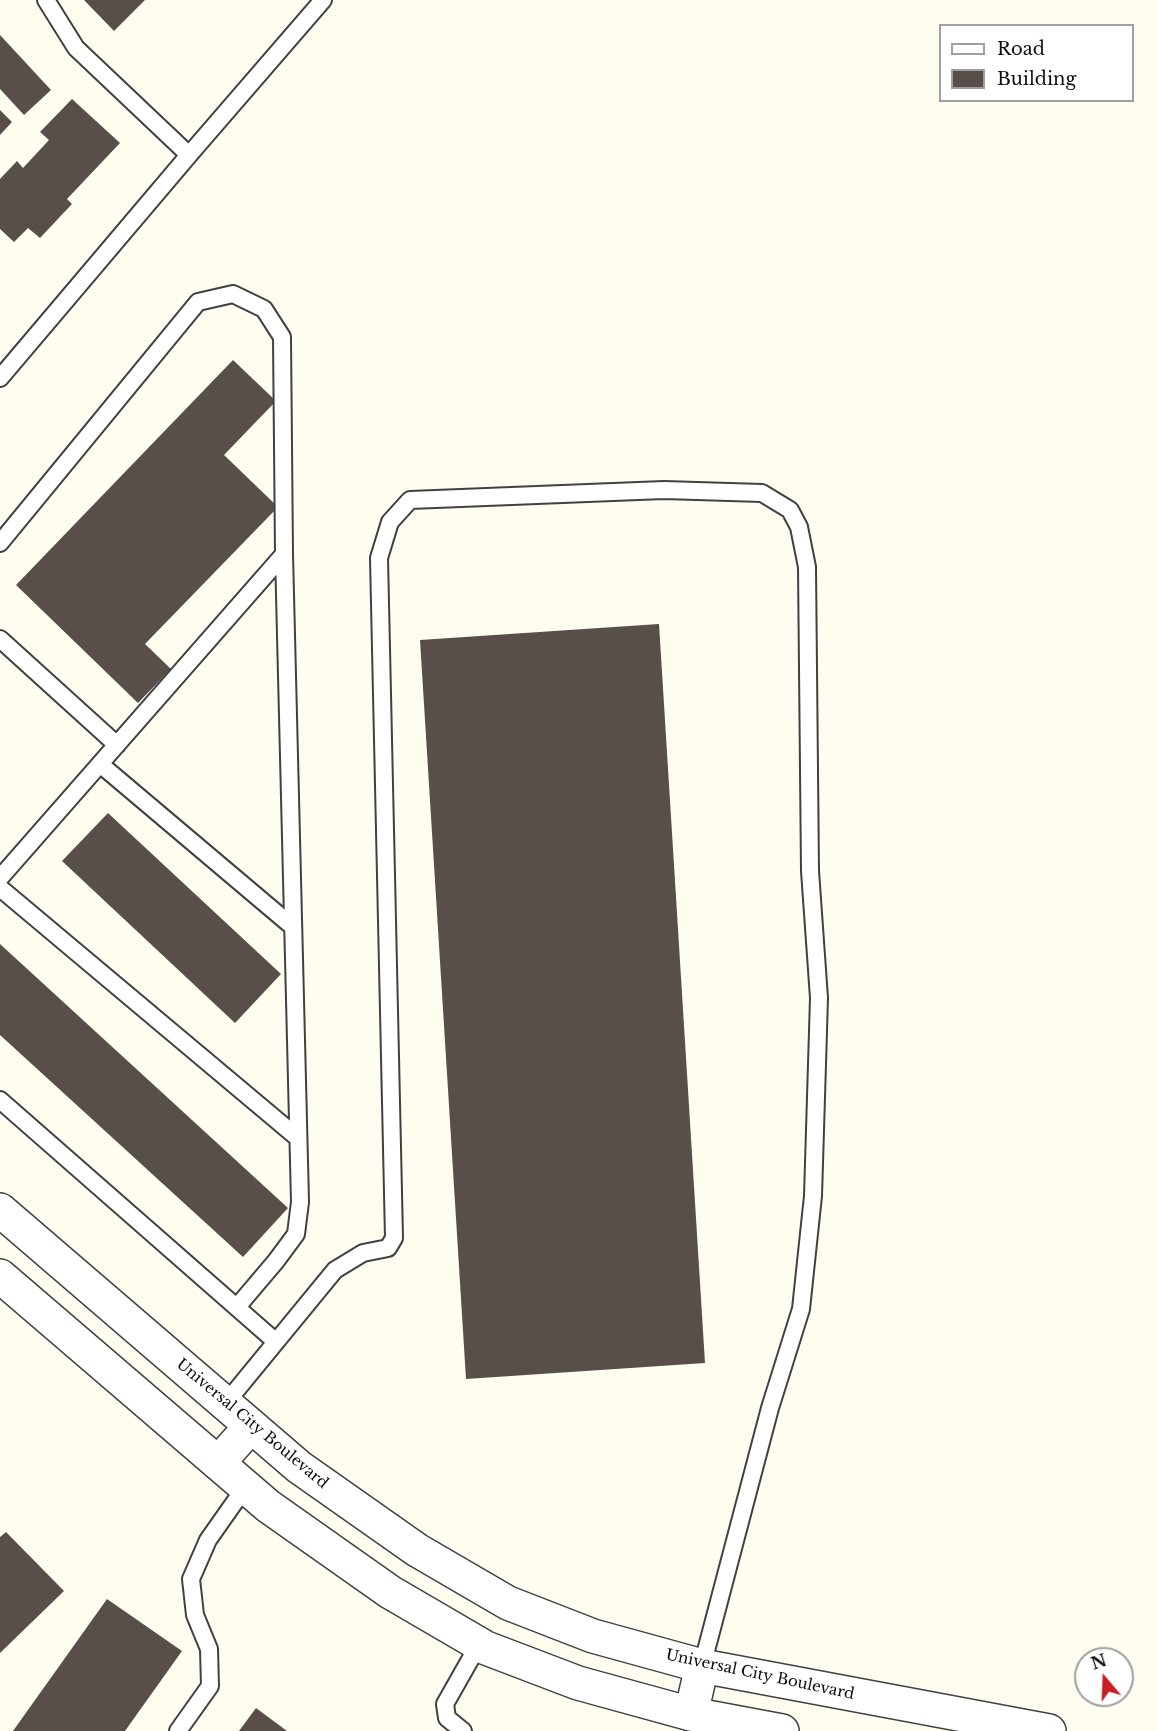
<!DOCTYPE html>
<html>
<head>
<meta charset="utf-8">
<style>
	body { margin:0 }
	#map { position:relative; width:1158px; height:1731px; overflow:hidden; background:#fffcf0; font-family:"Libre Baskerville",serif }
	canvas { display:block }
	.legend { position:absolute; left:939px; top:24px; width:195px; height:78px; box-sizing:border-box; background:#fff; border:2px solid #9f9f9f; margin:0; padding:8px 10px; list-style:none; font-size:18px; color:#0e0e0e }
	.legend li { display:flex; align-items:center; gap:12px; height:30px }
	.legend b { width:30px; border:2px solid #9f9f9f }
	.north { position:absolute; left:1074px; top:1647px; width:60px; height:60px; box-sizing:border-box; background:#fff; border:2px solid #9f9f9f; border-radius:50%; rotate:341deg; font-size:16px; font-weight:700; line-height:24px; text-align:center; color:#0e0e0e }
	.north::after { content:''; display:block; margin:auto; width:21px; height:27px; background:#c71d23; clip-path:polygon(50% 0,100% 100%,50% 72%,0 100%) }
</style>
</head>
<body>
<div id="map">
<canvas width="1158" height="1731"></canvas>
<ul class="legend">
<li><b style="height:8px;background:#fff"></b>Road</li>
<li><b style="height:16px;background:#584f4a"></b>Building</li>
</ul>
<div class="north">N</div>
</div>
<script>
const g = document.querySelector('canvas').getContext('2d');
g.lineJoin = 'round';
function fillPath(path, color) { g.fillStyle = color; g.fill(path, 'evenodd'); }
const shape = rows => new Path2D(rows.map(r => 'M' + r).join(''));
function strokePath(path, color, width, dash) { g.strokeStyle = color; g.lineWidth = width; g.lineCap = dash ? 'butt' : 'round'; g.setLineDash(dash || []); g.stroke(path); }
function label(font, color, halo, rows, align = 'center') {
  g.font = font + ' "Libre Baskerville",serif'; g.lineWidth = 6; g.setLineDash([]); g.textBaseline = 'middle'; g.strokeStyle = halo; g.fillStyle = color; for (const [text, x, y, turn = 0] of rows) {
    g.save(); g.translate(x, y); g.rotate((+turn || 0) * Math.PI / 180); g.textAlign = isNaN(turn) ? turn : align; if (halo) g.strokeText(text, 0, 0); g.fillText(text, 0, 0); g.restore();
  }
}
const building = shape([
	[84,0,145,0,114,31],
	[0,35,51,90,24,115,0,89],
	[72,99,120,143,67,199,72,204,40,238,28,228,14,242,0,229,0,179,17,161,23,168,49,140,40,132],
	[0,110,12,122,0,135],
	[233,360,276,401,224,455,278,507,145,644,171,669,138,703,16,585],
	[659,624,705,1363,466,1379,420,640],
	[108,813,281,974,235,1023,62,861],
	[0,944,288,1208,243,1257,0,1035],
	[6,1532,64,1591,0,1653,0,1537],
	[107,1599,182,1651,125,1731,13,1731],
	[256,1708,287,1731,239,1731]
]);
const service = shape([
	[189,155,323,0],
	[0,378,189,155,76,48,46,0],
	[0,543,198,302,233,294,264,309,282,337,284,554],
	[0,639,117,745],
	[100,764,293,927],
	[0,878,284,554,300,1202,296,1234,276,1261,237,1307],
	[0,888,298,1138],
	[0,1100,275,1341],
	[225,1404,335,1270,363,1253,388,1248,394,1238,379,558,390,522,410,500,664,490,762,493,790,510,799,527,807,567,810,871,819,998,813,1196,801,1309,770,1408,702,1666],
	[178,1731,210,1686,209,1649,195,1615,191,1579,208,1540,246,1486],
	[463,1731,447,1718,445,1704,479,1644]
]);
const minor = shape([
	[218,1463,251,1426],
	[691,1714,702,1666]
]);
const tertiary = shape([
	[0,1210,299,1467,417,1550,508,1603,593,1636,702,1666,1049,1731],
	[0,1276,268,1506,390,1592,486,1648,578,1683,691,1714,782,1731]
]);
const streetNames = [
	["Universal City Boulevard",252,1424,40],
	["Universal City Boulevard",760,1675,12]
];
fillPath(building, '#584f4a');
strokePath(service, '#414141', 20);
strokePath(minor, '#414141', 36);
strokePath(tertiary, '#414141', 36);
strokePath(service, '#fff', 16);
strokePath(minor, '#fff', 33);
strokePath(tertiary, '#fff', 33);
label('15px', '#0e0e0e', '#fff', streetNames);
</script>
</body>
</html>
